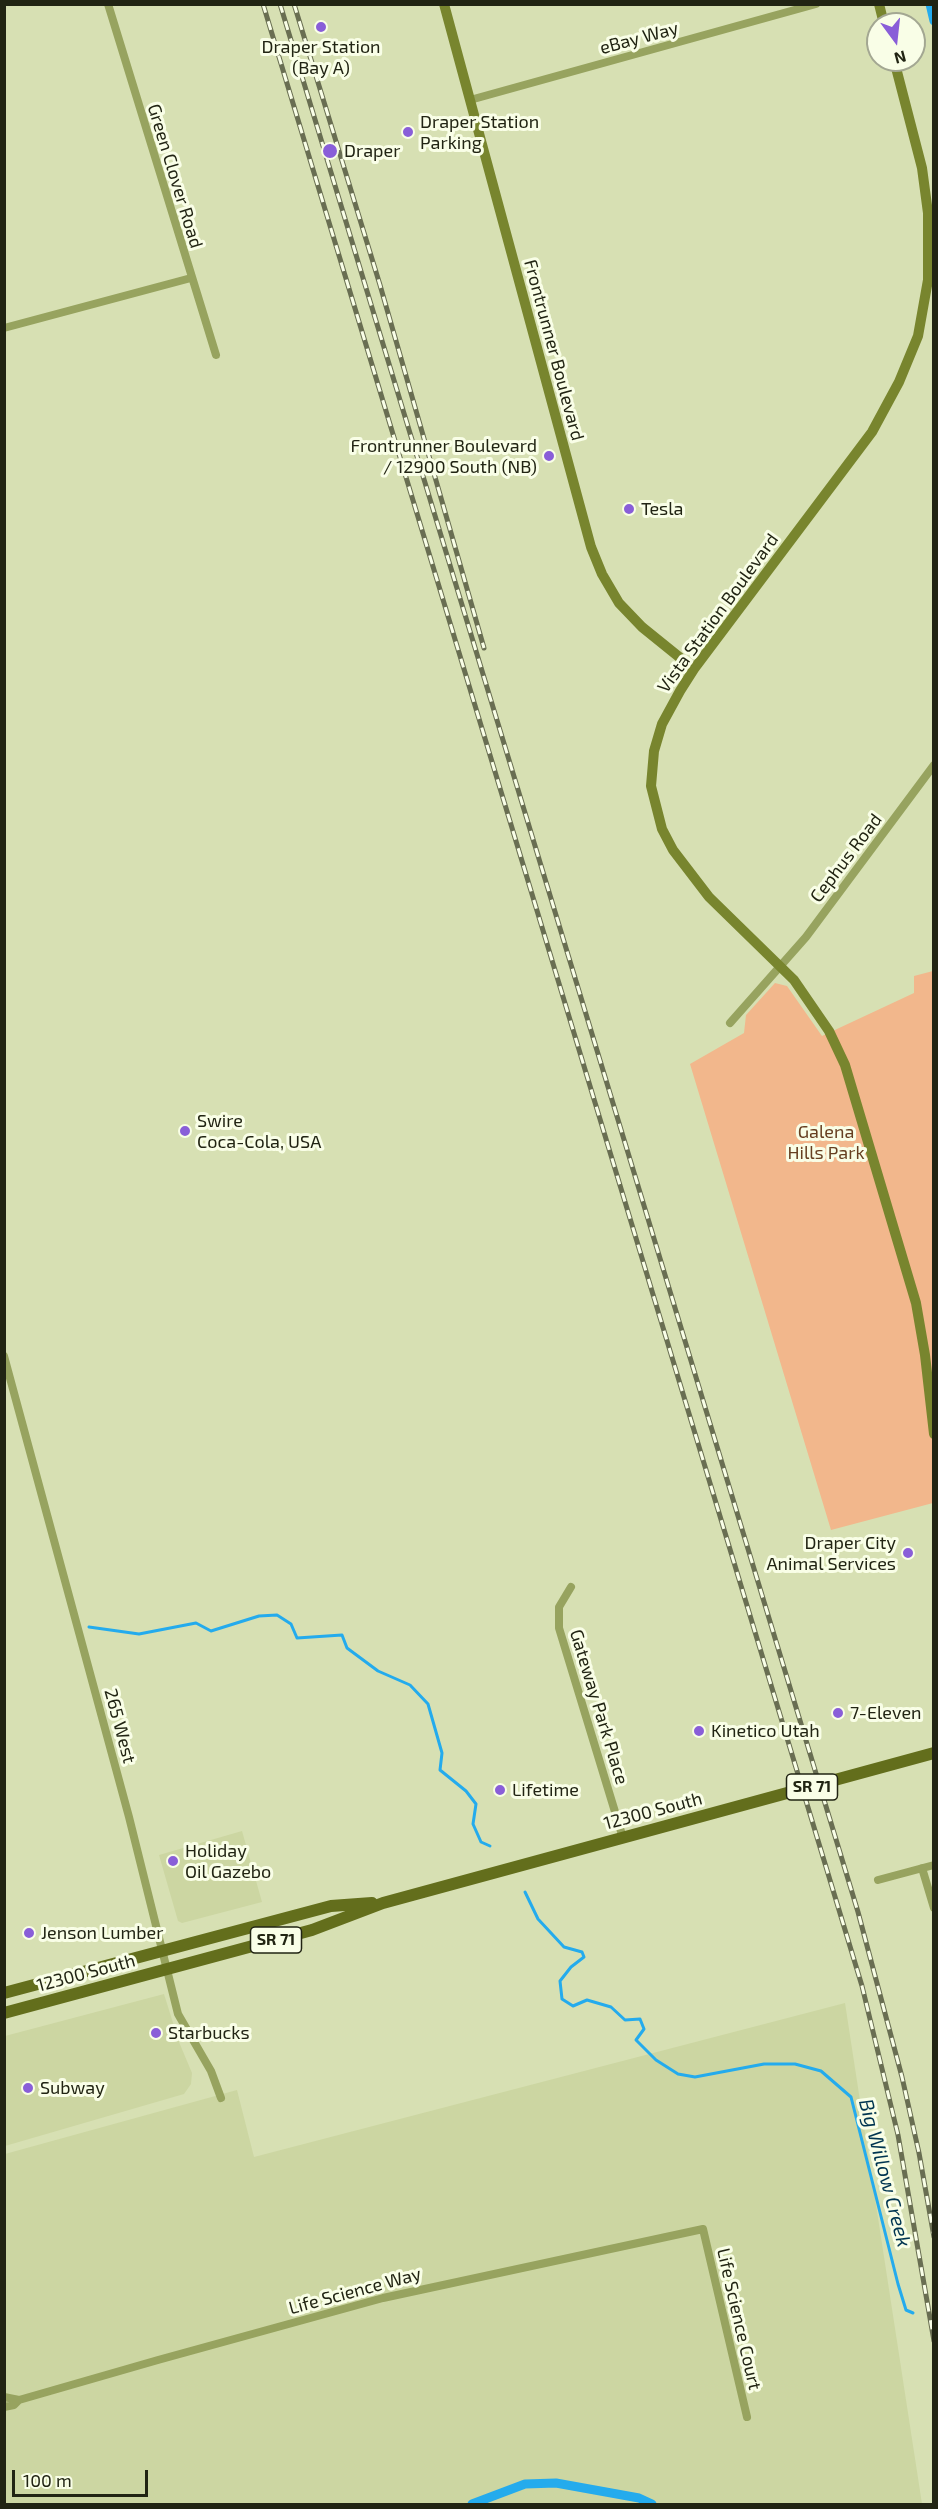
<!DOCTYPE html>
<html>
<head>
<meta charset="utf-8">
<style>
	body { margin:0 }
	#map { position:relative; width:938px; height:2509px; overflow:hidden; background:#d7e0b3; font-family:"Exo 2",sans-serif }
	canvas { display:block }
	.frame { position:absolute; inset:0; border:6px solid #212413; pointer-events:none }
	.north { position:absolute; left:866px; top:12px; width:60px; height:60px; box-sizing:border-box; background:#f9fee7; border:2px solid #a3a792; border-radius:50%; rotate:165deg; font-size:16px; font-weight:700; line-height:24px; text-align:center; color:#212413 }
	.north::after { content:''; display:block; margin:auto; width:21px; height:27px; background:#895ed8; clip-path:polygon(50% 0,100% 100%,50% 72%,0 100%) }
	.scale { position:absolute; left:12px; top:2470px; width:136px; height:27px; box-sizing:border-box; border:3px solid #212413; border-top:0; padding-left:8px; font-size:18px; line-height:21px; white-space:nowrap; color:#212413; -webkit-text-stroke:4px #f9fee7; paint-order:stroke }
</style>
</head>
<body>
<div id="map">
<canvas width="938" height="2509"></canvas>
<div class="frame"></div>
<div class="north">N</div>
<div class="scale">100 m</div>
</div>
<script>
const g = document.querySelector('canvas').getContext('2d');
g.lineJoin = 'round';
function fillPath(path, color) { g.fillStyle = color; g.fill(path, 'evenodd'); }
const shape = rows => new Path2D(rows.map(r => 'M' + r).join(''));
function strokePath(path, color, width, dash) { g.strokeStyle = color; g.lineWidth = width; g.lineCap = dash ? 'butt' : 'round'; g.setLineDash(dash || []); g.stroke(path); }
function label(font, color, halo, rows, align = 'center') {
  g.font = font + ' "Exo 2",sans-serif'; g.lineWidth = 6; g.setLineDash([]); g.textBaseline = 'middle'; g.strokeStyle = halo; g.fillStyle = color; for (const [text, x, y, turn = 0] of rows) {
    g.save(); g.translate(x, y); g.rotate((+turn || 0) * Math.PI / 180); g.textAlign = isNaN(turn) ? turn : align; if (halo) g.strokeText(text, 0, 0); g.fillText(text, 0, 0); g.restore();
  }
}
const built = shape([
	[242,1831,262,1902,182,1923,178,1921,159,1855],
	[164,1994,179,2042,192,2073,191,2084,184,2094,5,2146,5,2036],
	[845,2003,922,2504,5,2504,5,2154,237,2090,254,2157]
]);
const green = shape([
	[933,971,933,1503,831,1530,690,1064,744,1033,746,1015,775,983,787,986,822,1036,914,993,914,976]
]);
const stream = shape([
	[89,1627,139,1634,196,1623,211,1631,259,1616,277,1615,291,1624,297,1638,342,1635,347,1648,378,1671,410,1685,428,1704,442,1753,440,1770,466,1791,476,1804,473,1824,481,1842,490,1846],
	[525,1892,538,1919,564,1947,582,1952,584,1957,571,1967,560,1981,562,1999,573,2006,587,2000,611,2007,625,2020,640,2019,644,2029,636,2040,656,2060,678,2074,695,2077,764,2064,795,2064,821,2071,851,2097,898,2284,906,2310,913,2313]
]);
const canal = shape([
	[930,4,934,21],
	[472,2504,525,2484,556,2483,639,2498,652,2504]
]);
const street = shape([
	[108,4,216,355],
	[470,100,816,4],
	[4,328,191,278],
	[730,1023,806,937,934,765],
	[4,1356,129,1817,178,2014,211,2071,221,2098],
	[571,1587,559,1607,559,1628,623,1838],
	[922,1868,934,1908],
	[878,1880,934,1865],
	[4,2397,19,2400],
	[4,2407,14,2405,19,2400,158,2360,383,2298,703,2229,747,2417]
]);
const secondary = shape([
	[444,4,591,547,602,574,619,603,642,627,694,669],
	[879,4,884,24],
	[894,60,922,168,928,213,928,280,918,336,899,382,872,432,694,669,680,691,662,724,654,751,651,786,662,829,673,850,709,897,794,980,829,1031,845,1065,916,1303,925,1355,934,1434]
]);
const primary = shape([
	[4,1993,331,1906,372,1903],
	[4,2013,312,1930,383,1903,934,1753]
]);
const rail = shape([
	[263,4,862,1986,898,2135,934,2341],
	[280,4,858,1912,902,2077,919,2153,934,2237],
	[294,4,380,285,484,648]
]);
const markers = [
	[321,27,6,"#895ed8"],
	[408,132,6,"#895ed8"],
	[330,151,8,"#895ed8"],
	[549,456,6,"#895ed8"],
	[629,509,6,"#895ed8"],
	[185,1131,6,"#895ed8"],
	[908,1553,6,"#895ed8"],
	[838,1713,6,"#895ed8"],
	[699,1731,6,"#895ed8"],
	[500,1790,6,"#895ed8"],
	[173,1861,6,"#895ed8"],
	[29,1933,6,"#895ed8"],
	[156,2033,6,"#895ed8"],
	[28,2088,6,"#895ed8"]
];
const shields = [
	[812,1787,51],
	[276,1940,51]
];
const shieldNames = [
	["SR 71",812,1787],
	["SR 71",276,1940]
];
const streetNames = [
	["eBay Way",639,38,-15],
	["Green Clover Road",175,176,73],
	["Frontrunner Boulevard",554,350,75],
	["Vista Station Boulevard",718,613,-54],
	["Cephus Road",846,858,-53],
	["Gateway Park Place",599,1707,73],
	["265 West",120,1726,75],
	["12300 South",653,1811,-15],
	["12300 South",86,1973,-15],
	["Life Science Way",355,2291,-15],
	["Life Science Court",739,2319,77]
];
const poiNames = [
	["Draper Station",321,47,"center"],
	["(Bay A)",321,68,"center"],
	["Draper Station",420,122],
	["Parking",420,143],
	["Draper",344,151],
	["Frontrunner Boulevard",537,446,"right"],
	["/ 12900 South (NB)",537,467,"right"],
	["Tesla",641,509],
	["Swire",197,1121],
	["Coca-Cola, USA",197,1142],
	["Draper City",896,1543,"right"],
	["Animal Services",896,1564,"right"],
	["7-Eleven",850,1713],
	["Kinetico Utah",711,1731],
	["Lifetime",512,1790],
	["Holiday",185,1851],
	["Oil Gazebo",185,1872],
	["Jenson Lumber",41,1933],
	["Starbucks",168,2033],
	["Subway",40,2088]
];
const parkNames = [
	["Galena",826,1132],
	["Hills Park",826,1153]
];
const waterNames = [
	["Big Willow Creek",885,2173,75]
];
fillPath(built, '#ccd6a2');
fillPath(green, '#f2b78c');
strokePath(stream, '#24abed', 3);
strokePath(canal, '#24abed', 9);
strokePath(street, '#97a35f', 8);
strokePath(secondary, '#78852e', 10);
strokePath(primary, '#636e1c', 12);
strokePath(rail, '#696e52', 5);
strokePath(rail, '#f9fee7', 3, [9]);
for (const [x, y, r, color] of markers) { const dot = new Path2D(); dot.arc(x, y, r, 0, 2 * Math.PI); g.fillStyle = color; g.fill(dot); strokePath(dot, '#f9fee7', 2); }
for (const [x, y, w] of shields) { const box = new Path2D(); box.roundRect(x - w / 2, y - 13, w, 26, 4.5); g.fillStyle = '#f9fee7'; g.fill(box); strokePath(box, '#212413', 1.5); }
label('bold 16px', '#212413', null, shieldNames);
label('18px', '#212413', '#f9fee7', streetNames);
label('18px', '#212413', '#f9fee7', poiNames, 'left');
label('18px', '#663f21', '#f9fee7', parkNames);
label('italic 20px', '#003550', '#f9fee7', waterNames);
</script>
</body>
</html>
